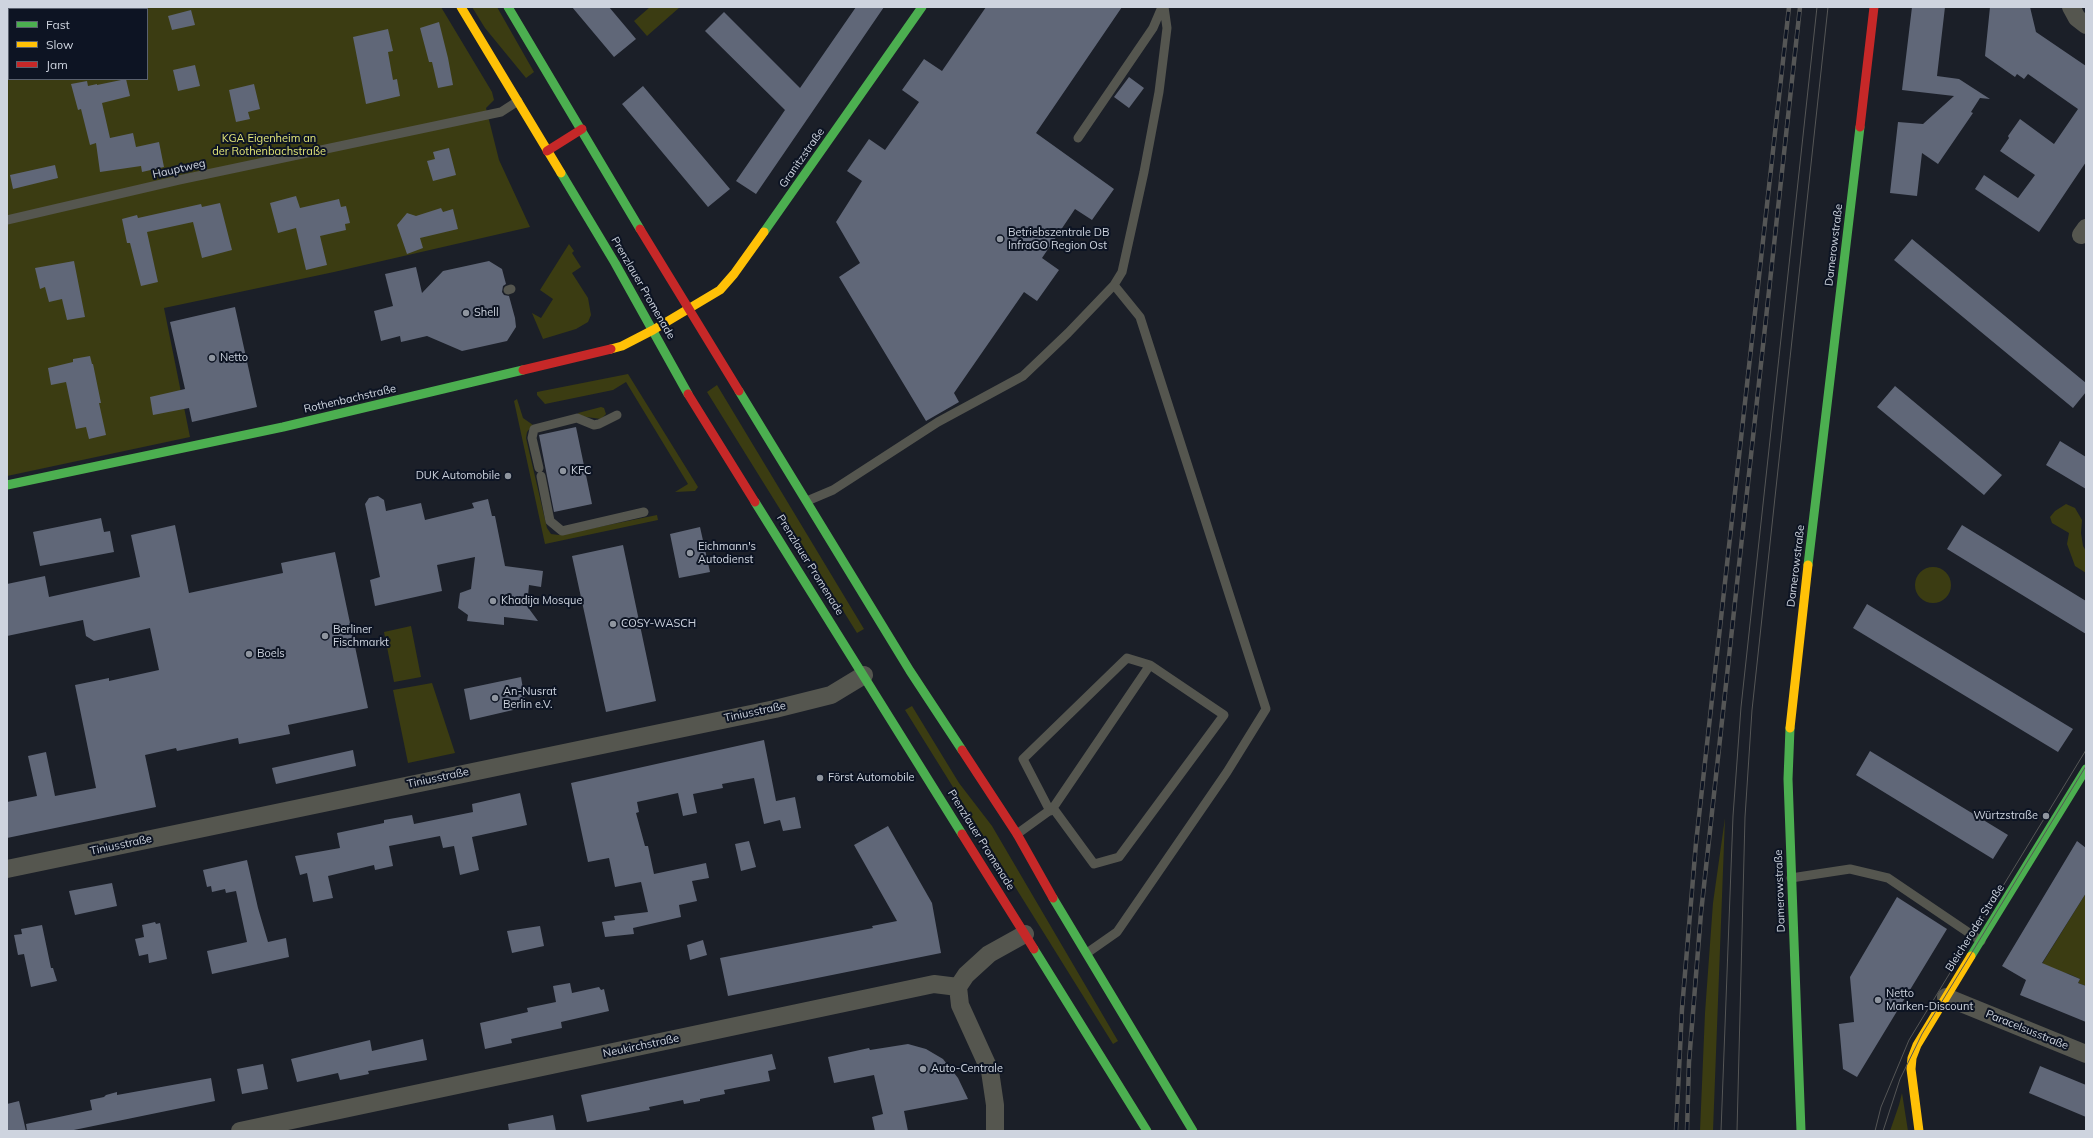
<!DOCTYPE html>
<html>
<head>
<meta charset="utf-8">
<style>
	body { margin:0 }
	#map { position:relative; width:2093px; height:1138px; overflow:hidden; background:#1b1f28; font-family:Mulish,sans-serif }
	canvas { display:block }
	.frame { position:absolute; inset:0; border:8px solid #ced4df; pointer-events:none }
	.legend { position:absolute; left:8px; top:8px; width:140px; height:72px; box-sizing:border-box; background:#0d1423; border:1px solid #5a616e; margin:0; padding:5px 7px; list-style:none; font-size:12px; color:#ced4df }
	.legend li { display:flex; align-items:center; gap:8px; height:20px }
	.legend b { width:20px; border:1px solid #5a616e }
</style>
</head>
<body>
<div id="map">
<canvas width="2093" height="1138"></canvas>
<div class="frame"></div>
<ul class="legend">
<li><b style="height:5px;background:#4caf50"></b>Fast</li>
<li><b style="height:5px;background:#ffc107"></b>Slow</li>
<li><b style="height:5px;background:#c62828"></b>Jam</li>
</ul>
</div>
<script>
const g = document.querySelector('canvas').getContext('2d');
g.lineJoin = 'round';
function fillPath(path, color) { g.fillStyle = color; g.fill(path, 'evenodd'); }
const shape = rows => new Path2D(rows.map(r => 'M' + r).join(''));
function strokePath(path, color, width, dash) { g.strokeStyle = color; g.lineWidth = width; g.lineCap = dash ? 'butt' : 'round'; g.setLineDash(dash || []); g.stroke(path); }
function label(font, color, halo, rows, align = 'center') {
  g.font = font + ' Mulish,sans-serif'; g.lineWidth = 4; g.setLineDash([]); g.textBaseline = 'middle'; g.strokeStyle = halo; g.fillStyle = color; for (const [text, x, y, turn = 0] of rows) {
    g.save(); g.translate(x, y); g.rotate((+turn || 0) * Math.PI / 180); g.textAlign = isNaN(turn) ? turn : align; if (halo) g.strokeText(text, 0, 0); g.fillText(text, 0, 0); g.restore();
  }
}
const green = shape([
	[7,7,441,7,492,92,494,100,486,108,499,160,530,227,334,272,164,308,190,437,7,476],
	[9,9,147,9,147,79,9,79],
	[472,7,497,7,534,72,526,78,485,28],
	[650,7,680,7,647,36,634,21],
	[569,244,574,251,572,253,581,267,572,273,588,298,591,315,588,322,576,329,543,339,532,313,541,318,553,299,540,290],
	[628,374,698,487,695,491,675,492,688,484,626,382,613,390,545,404,537,395,537,392],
	[717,385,864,629,857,633,707,392],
	[517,399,523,418,533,425,527,432,526,438,547,528,551,534,559,535,657,515,658,520,545,544,514,401],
	[601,407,604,408,606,414,601,419,579,416,578,413],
	[2066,504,2075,508,2082,520,2081,533,2083,546,2086,551,2086,573,2075,566,2067,544,2069,533,2052,523,2050,517,2055,511],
	'1915 585a18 18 0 1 1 36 0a18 18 0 1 1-36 0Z',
	[411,626,421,677,394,682,384,632],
	[432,683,455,753,408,763,393,690],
	[912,706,959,783,992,826,1118,1041,1113,1044,905,710],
	[1725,818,1713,1131,1700,1131,1705,1013,1713,903],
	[2086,893,2086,986,2078,983,2080,979,2069,974,2040,967],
	[1902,1093,1908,1131,1890,1131,1899,1105]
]);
const building = shape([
	[572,7,609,7,636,39,614,57],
	[856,7,884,7,756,194,736,181,785,110,705,31,724,12,800,88],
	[986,7,1122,7,1036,133,1114,189,1092,220,1075,209,1042,258,1059,270,1037,301,1024,292,954,393,959,402,926,421,839,277,860,263,836,222,862,181,847,171,869,139,885,150,919,102,902,90,924,59,942,71],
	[1912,7,1945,7,1937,76,1959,79,1990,99,1980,98,1971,112,1973,113,1938,164,1922,153,1917,196,1890,193,1898,122,1923,124,1954,96,1902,90],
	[1990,7,2030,7,2036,32,2086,66,2086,162,2039,232,1975,189,1984,175,2018,198,2035,175,2000,151,2009,138,2008,136,2020,119,2054,144,2078,109,2028,74,2024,79,2017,74,2015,77,1985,56],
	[191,10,195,25,172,30,168,16],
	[439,22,448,58,453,85,438,88,432,62,429,62,420,28],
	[388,29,393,51,388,52,393,80,397,79,400,96,366,104,353,37],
	[195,65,200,86,178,91,173,70],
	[1129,77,1144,88,1129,108,1114,97],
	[126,79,130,96,102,103,110,138,133,133,136,147,159,142,164,167,142,172,141,166,100,172,96,143,90,145,81,109,78,110,71,84,87,81,88,86,97,84,97,85],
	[254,84,260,109,248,112,250,119,236,122,229,90],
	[643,86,730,189,708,207,622,104],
	[449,148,456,175,433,181,427,161,435,159,433,152],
	[55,165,58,178,13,189,10,175],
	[296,196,300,208,339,199,341,207,346,206,350,223,345,224,346,230,320,236,327,265,306,270,296,228,278,233,270,203],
	[220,203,232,250,202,258,193,222,147,232,158,282,141,286,130,243,127,243,122,219,137,215,138,218,201,204,202,207],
	[441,208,443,212,453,209,458,229,420,238,423,248,407,254,397,225,407,213,416,216],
	[1912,239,2086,383,2086,392,2073,408,1894,260],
	[74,261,85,317,67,320,62,299,49,302,45,287,40,289,35,268],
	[489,261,502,269,506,284,503,286,502,292,504,295,509,296,515,318,516,327,507,341,462,351,427,336,401,342,400,336,381,341,374,311,393,306,385,274,416,267,422,293,443,271],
	[235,307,257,407,192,422,189,408,153,415,150,397,185,389,170,322],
	[90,356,92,364,93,364,101,403,99,403,106,435,89,439,86,427,76,429,66,382,51,385,48,368,73,362,73,359],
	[1895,386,2002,475,1984,495,1877,407],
	[576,427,592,504,554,512,539,435],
	[2060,441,2086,457,2086,489,2046,465],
	[378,496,384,500,386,511,421,503,425,520,474,508,472,503,488,499,492,516,495,516,505,566,543,571,541,587,529,585,527,606,538,621,504,617,504,625,467,621,468,615,458,608,460,593,471,589,475,557,437,565,442,591,375,606,370,580,380,577,365,504,369,498],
	[101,518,104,532,110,531,114,552,40,566,33,532],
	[175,525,189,593,283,573,281,563,335,552,368,708,288,725,290,734,239,744,238,738,177,751,176,748,145,755,156,807,7,838,7,802,37,796,28,756,46,752,55,796,96,788,75,685,109,678,109,681,159,670,150,628,94,641,86,636,83,620,7,636,7,584,45,576,49,597,140,577,131,535],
	[1962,525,2086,601,2086,634,1947,549],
	[700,527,710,572,679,578,670,534],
	[623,545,656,701,606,712,572,556],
	[1867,604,2073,729,2058,752,1853,628],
	[521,677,526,707,470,720,464,689],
	[764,740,776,801,795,797,801,828,783,831,780,820,764,824,754,778,722,784,723,788,693,794,697,813,683,816,678,793,637,802,639,812,636,813,645,846,648,846,654,874,706,863,709,878,692,881,697,901,679,905,681,917,633,928,634,934,605,937,602,922,615,920,614,916,648,912,641,882,615,887,609,858,588,862,571,783],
	[353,750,356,766,276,784,272,768],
	[1870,751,2008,835,1993,859,1856,775],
	[520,793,527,825,472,837,479,870,460,875,454,846,443,848,440,836,389,846,393,866,375,870,374,865,328,876,333,898,313,902,307,873,300,875,295,856,340,848,337,833,384,823,384,820,412,815,414,824,473,812,472,804],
	[888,826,932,903,941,953,728,996,720,958,873,928,872,926,897,921,854,845],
	[749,841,756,867,741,871,735,844],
	[2077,841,2086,848,2086,893,2042,963,2080,979,2078,983,2086,986,2086,1022,2020,995,2026,980,2002,966],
	[247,860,258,908,268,942,286,938,289,957,212,974,207,951,247,942,236,891,226,893,225,889,212,892,211,886,207,887,203,870],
	[112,883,117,906,75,915,69,891],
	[1897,897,1947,929,1857,1077,1843,1069,1839,1024,1854,1022,1850,977],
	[155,922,156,924,160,923,167,959,149,963,148,954,139,956,135,939,144,937,142,925],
	[42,925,51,968,53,968,57,981,31,987,24,954,18,955,14,935,22,934,21,929],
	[540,926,544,946,512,953,507,931],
	[703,940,707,955,690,960,687,945],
	[570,983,572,993,599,987,601,990,604,989,609,1011,561,1022,562,1028,511,1039,512,1043,485,1049,480,1023,528,1012,527,1008,556,1002,553,986],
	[423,1039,427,1060,368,1071,369,1074,340,1080,338,1073,297,1082,291,1059,370,1040,372,1051],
	[908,1044,926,1049,943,1059,958,1078,968,1099,904,1111,908,1131,875,1131,872,1117,883,1114,874,1075,834,1083,828,1057,869,1048,870,1050],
	[772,1054,776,1069,768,1071,770,1081,724,1090,725,1094,700,1099,700,1101,684,1104,683,1100,649,1107,650,1110,587,1122,581,1095],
	[263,1064,268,1089,242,1094,237,1069],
	[2040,1066,2086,1085,2086,1117,2029,1093],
	[211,1078,215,1101,69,1131,27,1131,26,1124,92,1110,90,1100,104,1097,106,1095,117,1092,117,1095],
	[19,1101,26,1131,7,1131,7,1104],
	[553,1115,556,1131,509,1131,508,1124]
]);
const lane = shape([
	[1078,138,1153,28,1162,7],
	[7,220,179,180,501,112,518,101],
	[508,290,511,289],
	[539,468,532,438,534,429,577,418,594,425,599,424,617,415],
	[541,476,550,521,562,531,644,512],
	[807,501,833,490,938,422,1023,376,1068,333,1114,285,1122,272,1144,172,1159,92,1167,28,1164,7],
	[1050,811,1023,759,1127,658,1150,665,1224,715,1119,857,1094,864,1053,808],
	[1017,834,1053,808,1150,665],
	[1791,878,1850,869,1888,878,1981,941],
	[1087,953,1117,932,1227,772,1266,709,1140,317,1114,285]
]);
const street = shape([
	[2071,7,2077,18,2086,25],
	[2081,235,2086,228],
	[7,869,775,709,831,695,864,675],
	[958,987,960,1005,990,1071,995,1105,995,1131],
	[958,987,966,975,989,954,1025,934],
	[1946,997,2086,1054],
	[240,1131,934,984,958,987]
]);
const fast = shape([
	[508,7,640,229],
	[561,173,615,263,688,394],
	[764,232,922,7],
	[739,391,910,671,962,750],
	[7,485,283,427,523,370],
	[755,502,962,834],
	[1808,565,1860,127],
	[1790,728,1788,779,1801,1131],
	[1053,898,1193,1131],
	[1034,949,1147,1131],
	[1971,956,2086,769]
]);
const slow = shape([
	[461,7,561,173],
	[611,349,622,346,653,330,720,290,734,274,764,232],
	[1790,728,1808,565],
	[1919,1131,1911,1069,1912,1058,1917,1045,1971,956]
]);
const jam = shape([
	[1860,127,1874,7],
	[547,151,582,129],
	[640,229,739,391],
	[523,370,611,349],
	[688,394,755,502],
	[962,750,1017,834,1053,898],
	[962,834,1034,949]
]);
const tram = shape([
	[1721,1131,1733,816,1741,707,1817,7],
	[1737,1131,1745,817,1752,710,1828,7],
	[1875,1131,1881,1107,1909,1040,2086,750],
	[1883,1131,1900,1079,1922,1034,2086,766]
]);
const rail = shape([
	[1676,1131,1682,1009,1696,843,1789,7],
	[1687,1131,1689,1062,1701,913,1800,7]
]);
const markers = [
	[1000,239,4,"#8f959f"],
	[466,313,4,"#8f959f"],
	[212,358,4,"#8f959f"],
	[563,471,4,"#8f959f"],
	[508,476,4,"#8f959f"],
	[690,553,4,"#8f959f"],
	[493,601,4,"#8f959f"],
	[613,624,4,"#8f959f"],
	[325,636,4,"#8f959f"],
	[249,654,4,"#8f959f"],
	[495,698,4,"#8f959f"],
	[820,778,4,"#8f959f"],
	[2046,816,4,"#8f959f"],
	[1878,1000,4,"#8f959f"],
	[923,1069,4,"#8f959f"]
];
const parkNames = [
	["KGA Eigenheim an",269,139],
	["der Rothenbachstraße",269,152]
];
const streetNames = [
	["Granitzstraße",802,158,-55],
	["Hauptweg",179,169,-13],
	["Damerowstraße",1834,245,-83],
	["Prenzlauer Promenade",643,288,60],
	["Rothenbachstraße",350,399,-13],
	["Prenzlauer Promenade",810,565,58],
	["Damerowstraße",1796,566,-83],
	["Tiniusstraße",755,712,-12],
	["Tiniusstraße",438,778,-12],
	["Prenzlauer Promenade",981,840,58],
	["Tiniusstraße",121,845,-12],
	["Damerowstraße",1780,891,-92],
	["Bleicheroder Straße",1975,928,-58],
	["Paracelsusstraße",2027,1030,22],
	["Neukirchstraße",641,1046,-12]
];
const poiNames = [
	["Betriebszentrale DB",1008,233],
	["InfraGO Region Ost",1008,246],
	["Shell",474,313],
	["Netto",220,358],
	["KFC",571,471],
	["DUK Automobile",500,476,"right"],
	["Eichmann's",698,547],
	["Autodienst",698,560],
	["Khadija Mosque",501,601],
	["COSY-WASCH",621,624],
	["Berliner",333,630],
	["Fischmarkt",333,643],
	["Boels",257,654],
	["An-Nusrat",503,692],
	["Berlin e.V.",503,705],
	["Först Automobile",828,778],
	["Würtzstraße",2038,816,"right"],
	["Netto",1886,994],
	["Marken-Discount",1886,1007],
	["Auto-Centrale",931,1069]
];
fillPath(green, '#3b3c12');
fillPath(building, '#606778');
strokePath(lane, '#55564f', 9);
strokePath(street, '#55564f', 18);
strokePath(fast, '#4caf50', 9);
strokePath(slow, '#ffc107', 9);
strokePath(jam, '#c62828', 9);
strokePath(tram, '#555656', 1);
strokePath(rail, '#555656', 4.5);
strokePath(rail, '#0d1423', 3, [9]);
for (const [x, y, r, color] of markers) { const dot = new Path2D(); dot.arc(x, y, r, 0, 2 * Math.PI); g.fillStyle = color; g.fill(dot); strokePath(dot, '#0d1423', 1.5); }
label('11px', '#e3e678', '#0d1423', parkNames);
label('11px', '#ced4df', '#0d1423', streetNames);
label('11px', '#ced4df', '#0d1423', poiNames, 'left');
</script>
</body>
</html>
